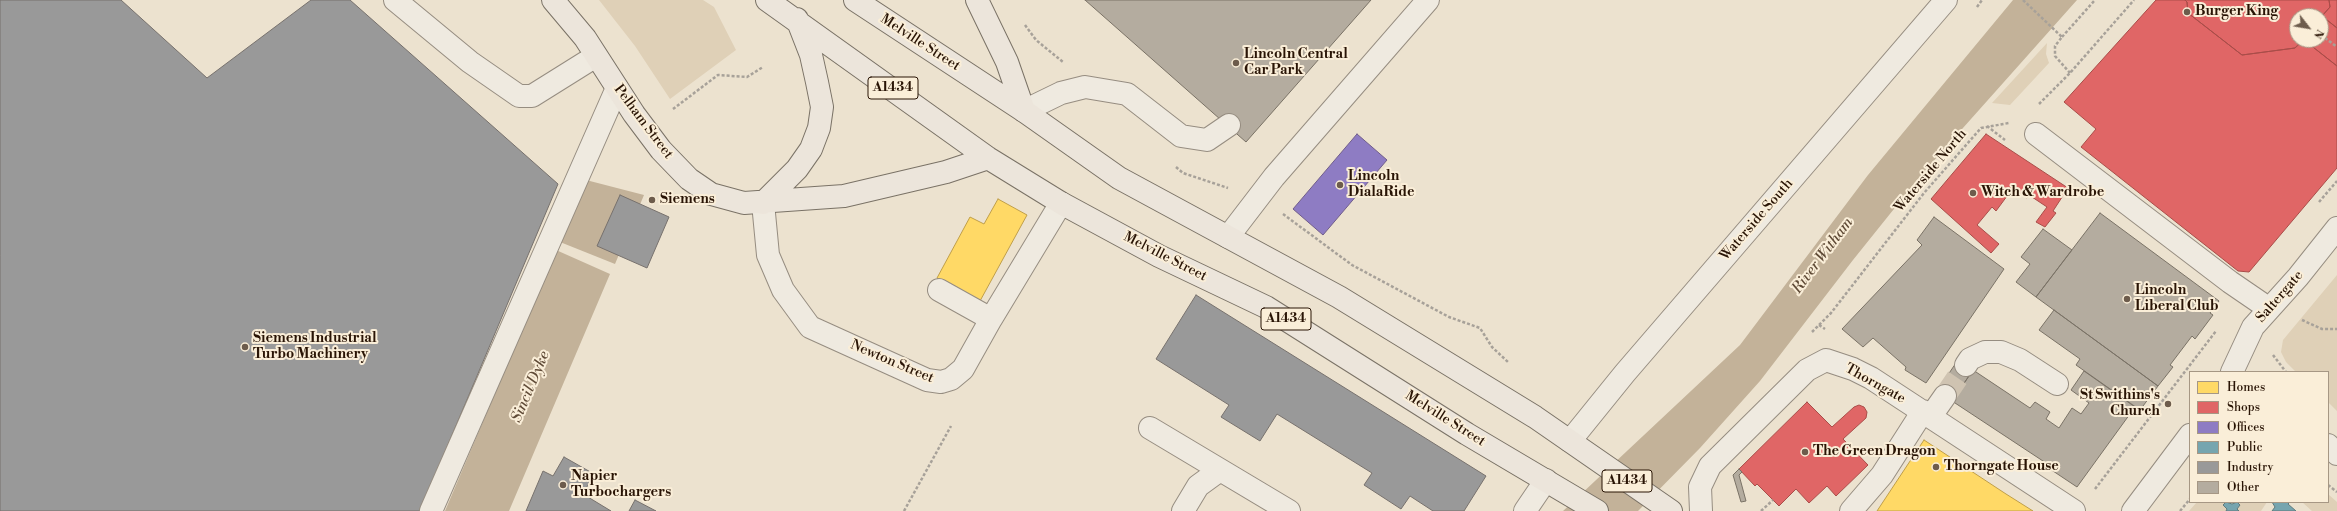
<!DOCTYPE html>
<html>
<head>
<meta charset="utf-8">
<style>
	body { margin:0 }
	#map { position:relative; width:2337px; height:511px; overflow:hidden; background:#ece2cf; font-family:"Libre Bodoni",serif }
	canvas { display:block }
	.legend { position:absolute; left:2189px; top:371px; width:140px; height:132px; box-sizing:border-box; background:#faeed8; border:1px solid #a69784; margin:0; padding:5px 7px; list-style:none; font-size:12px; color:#291405 }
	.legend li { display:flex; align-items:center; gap:8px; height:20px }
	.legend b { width:20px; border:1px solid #a69784 }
	.north { position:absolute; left:2289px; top:8px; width:40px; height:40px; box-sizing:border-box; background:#faeed8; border:1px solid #a69784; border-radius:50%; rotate:121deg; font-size:11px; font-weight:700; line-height:16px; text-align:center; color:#291405 }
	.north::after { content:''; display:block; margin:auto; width:14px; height:18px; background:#6d5c4c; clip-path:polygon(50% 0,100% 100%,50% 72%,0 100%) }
</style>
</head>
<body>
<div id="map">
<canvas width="2337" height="511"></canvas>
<ul class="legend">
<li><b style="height:11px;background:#ffd966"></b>Homes</li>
<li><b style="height:11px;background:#e06666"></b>Shops</li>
<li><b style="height:11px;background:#8e7cc3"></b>Offices</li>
<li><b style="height:11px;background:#76a5af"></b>Public</li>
<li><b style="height:11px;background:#999"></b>Industry</li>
<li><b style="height:11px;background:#b4ac9f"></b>Other</li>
</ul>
<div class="north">N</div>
</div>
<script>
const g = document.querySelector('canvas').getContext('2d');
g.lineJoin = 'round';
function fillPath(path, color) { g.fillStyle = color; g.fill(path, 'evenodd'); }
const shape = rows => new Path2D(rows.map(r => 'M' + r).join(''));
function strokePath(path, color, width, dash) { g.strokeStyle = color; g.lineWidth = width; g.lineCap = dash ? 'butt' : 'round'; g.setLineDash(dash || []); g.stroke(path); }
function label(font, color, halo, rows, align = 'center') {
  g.font = font + ' "Libre Bodoni",serif'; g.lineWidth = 4; g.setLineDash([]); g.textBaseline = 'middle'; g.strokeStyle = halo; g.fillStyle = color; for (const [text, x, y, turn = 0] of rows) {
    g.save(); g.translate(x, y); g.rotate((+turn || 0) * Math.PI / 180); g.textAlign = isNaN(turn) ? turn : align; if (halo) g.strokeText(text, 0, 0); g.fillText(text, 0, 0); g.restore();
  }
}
const green = shape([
	[599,0,703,0,714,7,736,50,670,99,635,46],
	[2047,43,2046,54,2049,63,2010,105,1992,103],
	[2337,275,2337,411,2328,402,2328,372,2296,372,2286,362,2281,352,2283,340],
	[2328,494,2337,502,2337,511,2312,511,2302,502,2328,502],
	[2197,502,2226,502,2223,505,2227,509,2226,511,2189,511],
	[2237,502,2267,502,2261,511,2239,511,2237,509,2240,505]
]);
const water = shape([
	[2013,0,2077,0,1922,174,1853,260,1760,381,1700,448,1638,511,1563,511,1740,345,1868,175],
	[586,180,644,195,615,264,560,242],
	[556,250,610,274,509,511,445,511]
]);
const homes = shape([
	[998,199,1027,215,980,301,937,278,970,217,984,224,998,199],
	[1924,440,2006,494,2033,511,1877,511,1924,440]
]);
const shops = shape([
	[2156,0,2185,0,2187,2,2188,13,2242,55,2295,48,2304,40,2337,66,2337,168,2249,272,2238,271,2081,147,2096,129,2064,102,2156,0],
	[2185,0,2329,0,2330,7,2322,16,2337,28,2337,66,2304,40,2321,40,2321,16,2297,16,2297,40,2302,40,2295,48,2242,55,2188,13,2187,2,2185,0],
	[2329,0,2337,0,2337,28,2322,16,2330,7,2329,0],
	[1986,134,2068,188,2053,211,2056,213,2045,227,2036,222,2047,207,2029,195,2027,198,2013,188,1996,211,1992,207,1977,225,1999,244,1991,253,1931,199,1986,134],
	[1807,402,1832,427,1854,407,1859,405,1864,407,1867,412,1866,418,1843,439,1868,465,1836,496,1827,486,1809,503,1796,489,1779,506,1757,484,1755,486,1739,469,1807,402]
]);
const offices = shape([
	[1357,134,1387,160,1323,235,1293,209,1357,134]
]);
const public = shape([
	[2226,502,2232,504,2237,502,2240,505,2237,509,2239,511,2226,511,2227,509,2223,505,2226,502],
	[2272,502,2290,502,2288,504,2296,511,2272,511,2275,507,2272,502]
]);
const industry = shape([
	[0,0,121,0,207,78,311,0,350,0,558,184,420,511,0,511,0,0],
	[620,195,669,217,647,268,597,246,620,195],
	[1196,295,1486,476,1464,511,1433,511,1410,496,1401,509,1364,485,1372,473,1277,414,1260,441,1221,417,1229,405,1156,359,1196,295],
	[564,457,594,474,583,494,611,511,526,511,543,471,553,476,564,457],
	[635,500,656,511,629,511,635,500]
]);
const building = shape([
	[1085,0,1371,0,1246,142,1085,0],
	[2100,213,2219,301,2210,313,2213,315,2195,339,2192,336,2170,365,2173,367,2158,386,2036,297,2100,213],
	[1934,217,2004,269,1926,383,1905,370,1906,367,1873,338,1863,347,1842,329,1922,245,1917,240,1934,217],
	[2043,229,2072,250,2036,297,2016,282,2030,264,2021,257,2043,229],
	[2054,310,2158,386,2140,410,2076,365,2080,359,2039,330,2054,310],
	[1958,360,1973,370,1952,401,1937,391,1958,360],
	[1973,370,2030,408,2035,402,2050,412,2046,419,2059,428,2072,408,2081,414,2089,403,2071,390,2084,371,2135,407,2077,487,2044,465,2046,463,1952,401,1973,370],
	[1739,469,1742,472,1739,475,1746,501,1741,502,1733,475,1739,469]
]);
const minorTunnel = shape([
	[1945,396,1966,365]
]);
const path = shape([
	[2023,0,2062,37,2055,46,2055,56,2070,73],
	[1977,7,1982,0],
	[1025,25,1036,40,1063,62],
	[2321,35,2337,47],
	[2062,37,2095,0],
	[2039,104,2070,73,2134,0],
	[673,109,718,75,747,77,763,67],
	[1987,126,2005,140],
	[1176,167,1183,173,1228,188],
	[2319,202,2337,181],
	[1283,214,1352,265,1449,317,1480,328,1492,347,1509,363],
	[2302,320,2322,329,2337,329],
	[1819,325,1825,329],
	[1812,332,1831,313,1924,193,1981,128,2009,123],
	[2273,355,2286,372],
	[2328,485,2337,492],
	[2095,489,2216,331],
	[904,511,951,426],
	[1761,511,1773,500],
	[2180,511,2190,499]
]);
const minor = shape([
	[395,0,470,62,519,96,532,96,596,56],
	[1024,111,1061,93,1085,87,1127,94,1181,136,1207,140,1229,125],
	[2036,134,2230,282,2268,308],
	[763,203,768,255,783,290,810,327,927,380,941,382,951,379,963,369,991,319,1061,203],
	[1228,237,1274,177,1428,0],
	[939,290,991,319],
	[1966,365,1970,359,1985,352,2001,352,2020,360,2057,384],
	[2232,372,2253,327,2298,277,2337,228],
	[1931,416,1945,396],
	[1150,428,1289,511],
	[1570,441,1625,373,1946,0],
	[2328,445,2337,454],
	[431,511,617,88],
	[1183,511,1198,486,1220,470],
	[1525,511,1546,480],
	[1701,511,1700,487,1710,466,1807,370,1826,360,1853,369,1871,378,2074,511],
	[1851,511,1882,475,1923,411],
	[2133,511,2190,435]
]);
const major = shape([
	[553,0,585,38,634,114,661,150,689,179,711,194,744,203,844,196,946,172,988,158],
	[767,0,988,158,1061,203,1159,256,1266,307,1467,434,1597,511],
	[855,0,1024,111,1119,178,1339,297,1535,417,1671,511],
	[977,0,1007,62,1024,111],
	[763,203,797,169,811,149,819,128,822,107,817,82,811,55,797,19]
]);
const markers = [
	[2187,12,4,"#6d5c4c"],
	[1236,63,4,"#6d5c4c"],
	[1340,185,4,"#6d5c4c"],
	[1973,193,4,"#6d5c4c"],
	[652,200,4,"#6d5c4c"],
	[2127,299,4,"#6d5c4c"],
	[245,347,4,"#6d5c4c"],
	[2168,404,4,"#6d5c4c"],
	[1805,452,4,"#6d5c4c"],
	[1936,467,4,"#6d5c4c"],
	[563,485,4,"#6d5c4c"]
];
const shields = [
	[893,88,50],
	[1286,319,50],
	[1627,481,50]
];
const shieldNames = [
	["A1434",893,88],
	["A1434",1286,319],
	["A1434",1627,481]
];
const poiNames = [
	["Burger King",2195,12],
	["Lincoln Central",1244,55],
	["Car Park",1244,71],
	["Lincoln",1348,177],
	["DialaRide",1348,193],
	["Witch & Wardrobe",1981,193],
	["Siemens",660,200],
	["Lincoln",2135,291],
	["Liberal Club",2135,307],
	["Siemens Industrial",253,339],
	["Turbo Machinery",253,355],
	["St Swithins's",2160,396,"right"],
	["Church",2160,412,"right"],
	["The Green Dragon",1813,452],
	["Thorngate House",1944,467],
	["Napier",571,477],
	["Turbochargers",571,493]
];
const streetNames = [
	["Melville Street",920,43,33],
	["Pelham Street",643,122,53],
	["Waterside North",1931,171,-50],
	["Waterside South",1757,220,-49],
	["Melville Street",1165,257,27],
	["Saltergate",2280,297,-49],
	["Newton Street",892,362,23],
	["Thorngate",1875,384,29],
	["Melville Street",1445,419,32]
];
const waterNames = [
	["River Witham",1823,256,-53],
	["Sincil Dyke",531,387,-67]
];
fillPath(green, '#dfd0b7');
fillPath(water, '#c3b299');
fillPath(homes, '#ffd966');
strokePath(homes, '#bf9e49', 1);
fillPath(shops, '#e06666');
strokePath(shops, '#a94d49', 1);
fillPath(offices, '#8e7cc3');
strokePath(offices, '#705d8a', 1);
fillPath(public, '#76a5af');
strokePath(public, '#5f7a7c', 1);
fillPath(industry, '#999');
strokePath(industry, '#77716d', 1);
fillPath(building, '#b4ac9f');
strokePath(building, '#7a7266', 1);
strokePath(minorTunnel, '#cfc3b1', 22, [22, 11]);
strokePath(minor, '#968d81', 24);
strokePath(major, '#7a7266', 24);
strokePath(path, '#a7a199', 2.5, [3, 2]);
strokePath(minor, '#efeae0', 22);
strokePath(major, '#ece5db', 22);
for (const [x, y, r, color] of markers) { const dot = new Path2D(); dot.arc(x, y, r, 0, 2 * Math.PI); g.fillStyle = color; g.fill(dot); strokePath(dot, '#faeed8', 1.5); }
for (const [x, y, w] of shields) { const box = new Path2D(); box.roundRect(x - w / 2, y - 11, w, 22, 3); g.fillStyle = '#faeed8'; g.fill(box); strokePath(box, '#291405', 1); }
label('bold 13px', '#291405', null, shieldNames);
label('bold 14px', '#291405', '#faeed8', poiNames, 'left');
label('14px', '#291405', '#faeed8', streetNames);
label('italic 15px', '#604b37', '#faeed8', waterNames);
</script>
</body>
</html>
